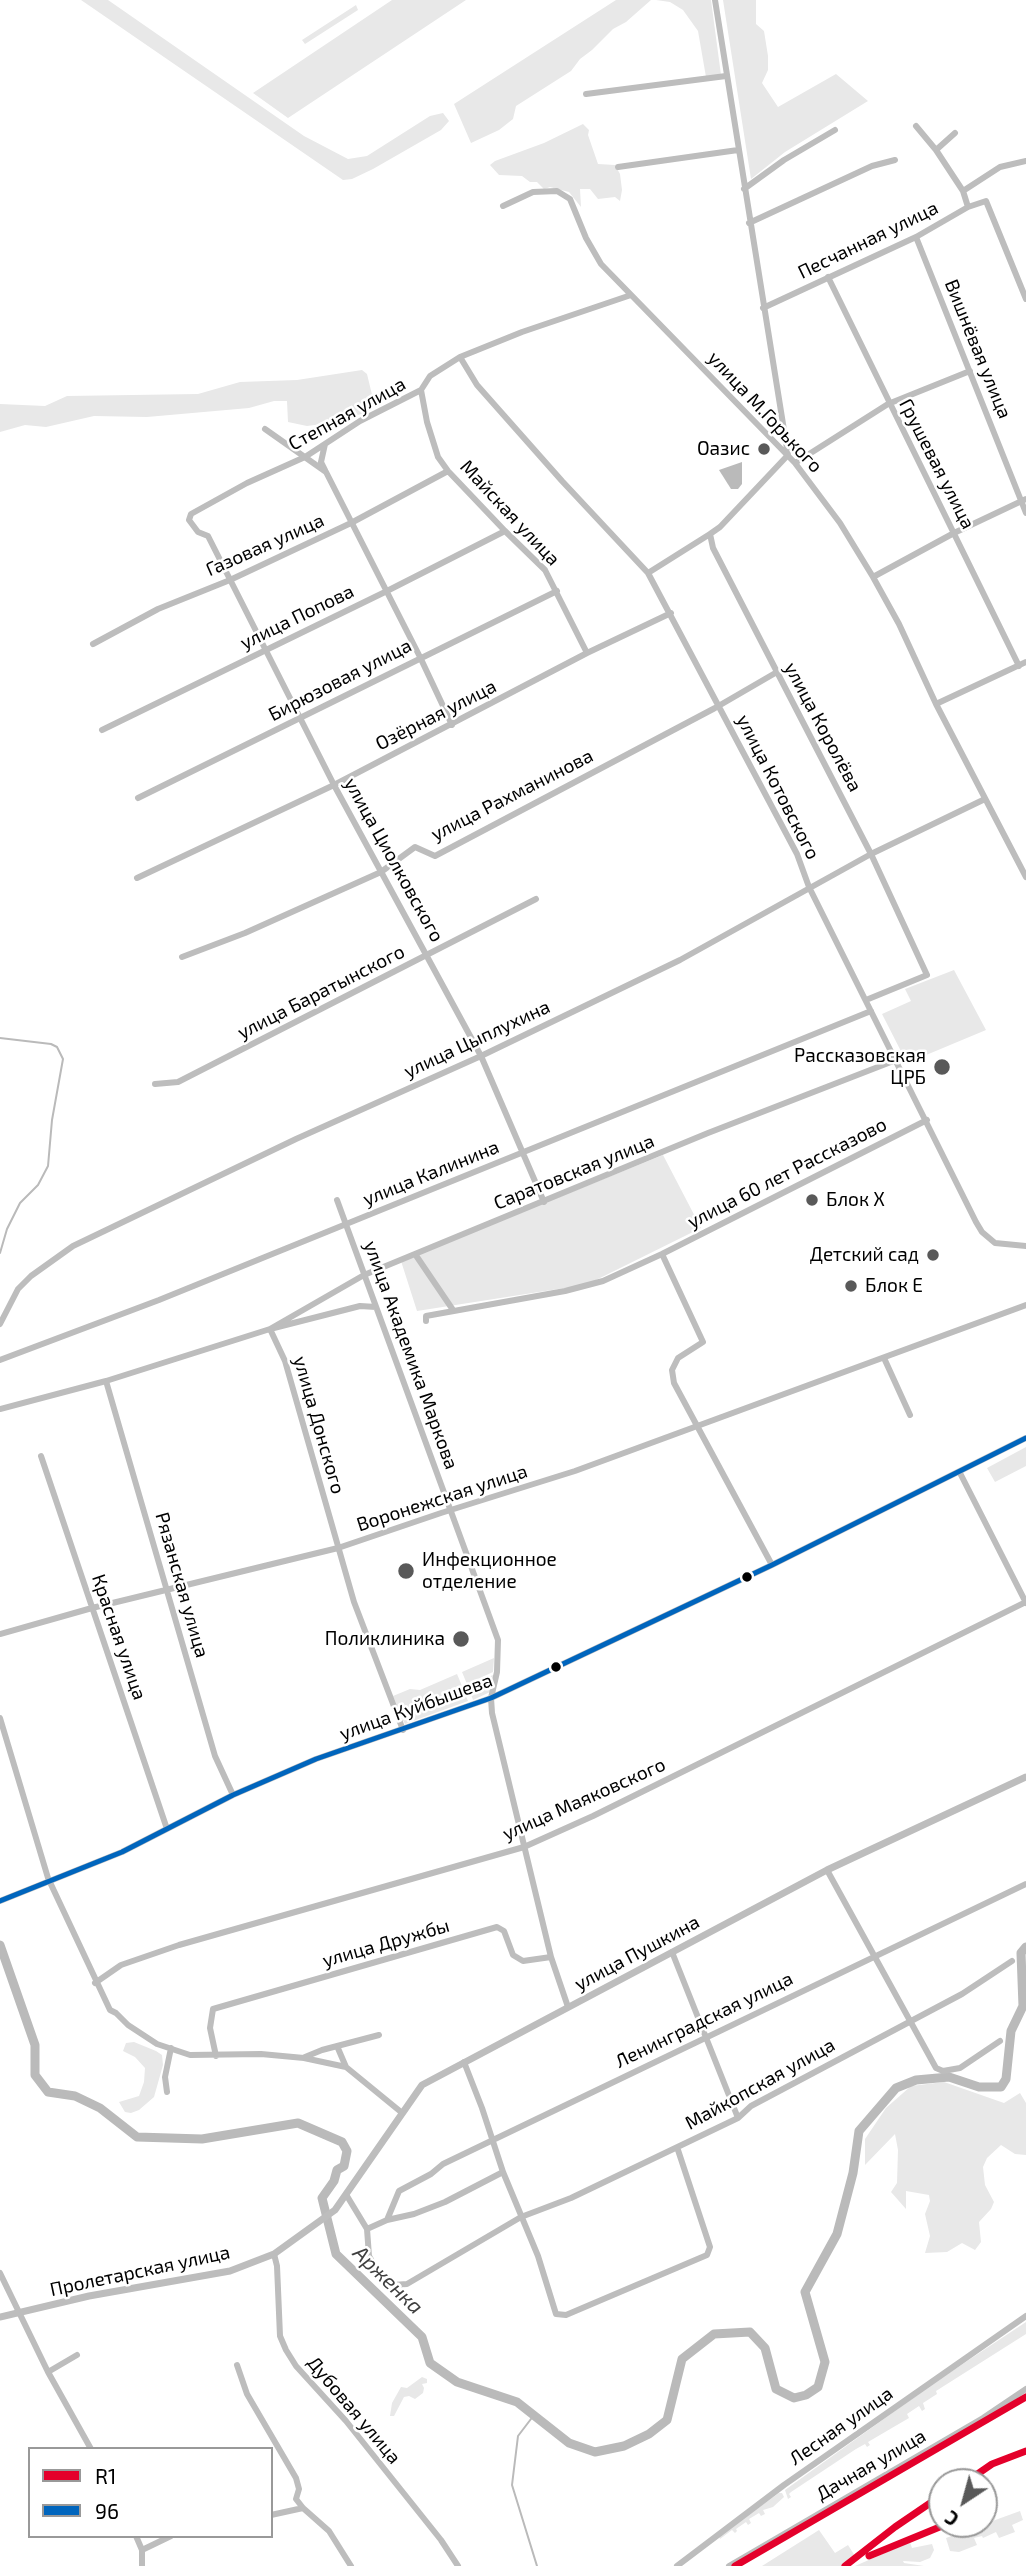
<!DOCTYPE html>
<html>
<head>
<meta charset="utf-8">
<style>
	body { margin:0 }
	#map { position:relative; width:1026px; height:2566px; overflow:hidden; background:#fff; font-family:"Exo 2",sans-serif }
	canvas { display:block }
	.legend { position:absolute; left:28px; top:2447px; width:245px; height:91px; box-sizing:border-box; background:#fff; border:2px solid #999; margin:0; padding:9px 12px; list-style:none; font-size:21px; color:#000 }
	.legend li { display:flex; align-items:center; gap:14px; height:35px }
	.legend b { width:35px; border:2px solid #999 }
	.north { position:absolute; left:928px; top:2468px; width:70px; height:70px; box-sizing:border-box; background:#fff; border:2px solid #999; border-radius:50%; rotate:216deg; font-size:19px; font-weight:700; line-height:28px; text-align:center; color:#000 }
	.north::after { content:''; display:block; margin:auto; width:24px; height:32px; background:#595959; clip-path:polygon(50% 0,100% 100%,50% 72%,0 100%) }
</style>
</head>
<body>
<div id="map">
<canvas width="1026" height="2566"></canvas>
<ul class="legend">
<li><b style="height:9px;background:#e4002b"></b>R1</li>
<li><b style="height:9px;background:#0065bd"></b>96</li>
</ul>
<div class="north">С</div>
</div>
<script>
const g = document.querySelector('canvas').getContext('2d');
g.lineJoin = 'round';
function fillPath(path, color) { g.fillStyle = color; g.fill(path, 'evenodd'); }
const shape = rows => new Path2D(rows.map(r => 'M' + r).join(''));
function strokePath(path, color, width, dash) { g.strokeStyle = color; g.lineWidth = width; g.lineCap = dash ? 'butt' : 'round'; g.setLineDash(dash || []); g.stroke(path); }
function label(font, color, halo, rows, align = 'center') {
  g.font = font + ' "Exo 2",sans-serif'; g.lineWidth = 5; g.setLineDash([]); g.textBaseline = 'middle'; g.strokeStyle = halo; g.fillStyle = color; for (const [text, x, y, turn = 0] of rows) {
    g.save(); g.translate(x, y); g.rotate((+turn || 0) * Math.PI / 180); g.textAlign = isNaN(turn) ? turn : align; if (halo) g.strokeText(text, 0, 0); g.fillText(text, 0, 0); g.restore();
  }
}
const green = shape([
	[81,0,108,0,304,136,348,159,367,156,430,116,443,113,449,121,441,130,373,169,352,179,343,180],
	[392,0,466,0,288,118,253,93],
	[616,0,651,0,626,22,613,29,592,50,580,59,571,71,516,106,513,119,499,130,471,143,454,104],
	[656,0,711,0,721,75,706,77,698,31,683,10,670,2],
	[723,0,756,0,756,24,764,31,768,56,768,70,762,83,778,107,836,74,868,101,785,152,751,179],
	[356,5,358,10,305,44,302,40],
	[583,124,589,130,588,135,598,164,615,165,620,174,622,190,620,201,615,197,598,199,590,189,580,189,581,207,569,192,550,187,544,189,537,182,530,182,522,176,499,175,490,165,495,161,544,143],
	[362,370,367,374,374,403,365,413,329,423,307,426,288,422,287,401,274,401,249,408,147,417,94,416,46,427,25,425,0,432,0,404,45,406,67,396,198,394,240,382,297,380],
	[954,970,986,1030,907,1063,882,1014,911,1001,905,989],
	[663,1155,701,1228,594,1281,571,1287,417,1311,401,1261],
	[1026,1447,1026,1466,995,1482,987,1468],
	[494,1658,493,1672,467,1684,462,1672],
	[457,1674,462,1686,401,1716,393,1696,410,1689,420,1690],
	[493,1675,490,1692,473,1700,468,1686],
	[463,1689,468,1701,405,1724,402,1718],
	[134,2042,156,2051,162,2055,163,2065,154,2097,139,2110,131,2113,125,2112,119,2102,139,2096,144,2082,145,2068,135,2057,123,2051,126,2043],
	[944,2082,1004,2103,1020,2093,1026,2103,1026,2155,1015,2154,1001,2145,987,2158,983,2167,985,2185,994,2202,991,2209,979,2222,981,2242,975,2250,962,2243,947,2252,925,2253,930,2236,925,2214,930,2201,929,2195,906,2191,906,2209,891,2192,897,2183,898,2150,895,2134,865,2165,865,2139,886,2108,911,2086],
	[1026,2322,1026,2334,936,2391,937,2394,923,2403,925,2409,922,2411,919,2406,907,2414,909,2418,868,2442,870,2445,867,2447,865,2444,856,2449,791,2492,789,2494,791,2497,788,2499,785,2490,934,2383],
	[422,2377,427,2379,427,2383,422,2384,424,2388,423,2393,415,2399,409,2396,404,2397,394,2416,390,2416,392,2403,401,2387,407,2388],
	[779,2493,782,2493,784,2497,773,2507,763,2510,765,2514,761,2516,759,2513,749,2519,751,2523,748,2525,746,2522,736,2529,737,2531,735,2533,732,2530,720,2539,719,2536],
	[1020,2511,1023,2520,1012,2525,1015,2532,999,2538,996,2532,983,2538,982,2536,974,2538,977,2545,959,2552,950,2551,946,2538],
	[819,2530,835,2553,848,2545,855,2556,842,2566,762,2566],
	[910,2542,912,2548,932,2544,934,2550,930,2558,920,2562,903,2561,904,2563,924,2566,855,2566]
]);
const water = shape([
	[742,462,742,484,738,489,731,489,719,470]
]);
const stream = shape([
	[0,1038,51,1044,57,1047,63,1059,52,1120,48,1166,38,1185,20,1203,7,1229,0,1253],
	[534,2415,518,2436,512,2485,537,2566]
]);
const river = shape([
	[0,1945,35,2045,35,2075,48,2092,75,2096,100,2108,137,2137,202,2139,298,2123,342,2142,347,2151,344,2166,337,2170,334,2181,322,2198,336,2254,422,2337,430,2363,457,2382,517,2402,569,2443,595,2452,624,2446,649,2434,667,2420,682,2359,714,2334,750,2332,765,2348,776,2389,794,2398,806,2395,818,2387,825,2362,805,2292,837,2234,853,2173,859,2131,896,2088,916,2080,949,2077,979,2087,1001,2087,1006,2079,1011,2031,1023,2006,1021,1953,1026,1947]
]);
const minor = shape([
	[715,0,788,455,720,527,710,534,713,548,871,854,927,975,866,1000],
	[586,94,726,76],
	[916,126,936,150,963,191],
	[936,150,955,133],
	[618,167,738,150],
	[744,189,784,160,835,130],
	[503,206,533,192,557,191,570,199,586,238,601,264,795,463,840,523,873,577,899,624,936,704,1026,877],
	[968,207,963,191,1000,167,1026,161],
	[749,223,872,166,895,160],
	[916,237,1026,513],
	[828,277,1019,666],
	[763,308,916,237,968,207,986,201,1026,299],
	[460,357,477,385,562,481,648,573,797,854,809,887,976,1222,982,1232,995,1243,1026,1246],
	[421,390,427,422,438,457,448,471,505,531,545,570,587,653],
	[265,429,326,472,420,657,452,725],
	[325,444,321,462,325,470],
	[795,463,888,404,970,371],
	[648,573,710,534],
	[873,577,954,533,1026,499],
	[93,644,158,609,230,580,351,523,448,471],
	[936,704,1026,662],
	[102,730,385,592,505,531],
	[138,798,557,591],
	[137,878,334,785,587,653,671,613],
	[182,957,245,933,381,872,415,847,435,856,715,708,777,672],
	[155,1084,178,1082,536,899],
	[337,1200,498,1640,497,1672,491,1698,492,1713,551,1957,568,2007],
	[544,1202,481,1056,334,785,208,536,198,532,189,520,191,514,247,483,305,457,360,421,421,390,430,376,460,357,522,332,631,295],
	[415,1254,453,1310],
	[662,1254,703,1342,678,1358,672,1370,674,1383,772,1565],
	[426,1321,426,1316,565,1291,603,1281,662,1254,927,1120],
	[0,1324,18,1289,31,1276,73,1246,296,1139,481,1056,680,960,871,854,985,799],
	[270,1329,364,1275,708,1133,896,1060],
	[270,1329,285,1361,354,1602,403,1730],
	[884,1358,910,1415],
	[0,1360,159,1300,871,1011],
	[106,1381,215,1756,233,1795],
	[0,1409,106,1381,270,1329,360,1306,376,1307],
	[41,1456,167,1829],
	[960,1473,1026,1603],
	[0,1634,92,1608,338,1548,441,1513,575,1471,1026,1305],
	[0,1718,48,1878,110,2010,116,2013,128,2025,157,2044,190,2055,261,2054,304,2058,346,2067,401,2112],
	[827,1870,936,2068,943,2071,960,2068,1000,2041],
	[0,1901,122,1852,233,1795,316,1759,491,1698,772,1565,1026,1438],
	[672,1952,738,2118],
	[95,1983,121,1965,179,1945,524,1847,593,1816,1026,1602],
	[337,2046,346,2067],
	[216,2056,210,2028,213,2009,497,1927,504,1931,513,1955,523,1961,551,1957],
	[305,2057,322,2050,379,2035],
	[464,2062,482,2108,503,2172,538,2256,556,2314,566,2315,707,2255,710,2247,677,2147],
	[167,2092,165,2077,171,2048],
	[347,2196,367,2229,387,2220,414,2214,445,2202,503,2172],
	[387,2220,399,2191,431,2174,443,2164,1026,1884],
	[367,2229,369,2256,381,2277,393,2285,407,2284,521,2217,571,2198,738,2118,751,2106,962,1994,1012,1961],
	[274,2254,277,2266,280,2336,286,2350,296,2366,346,2421,441,2540,458,2566],
	[0,2273,48,2372,91,2449],
	[237,2365,247,2394,296,2478,299,2489,296,2499,303,2508,329,2531,351,2566],
	[48,2372,77,2355],
	[271,2515,303,2508],
	[136,2536,142,2550,142,2566],
	[142,2550,171,2536],
	[677,2566,784,2485,1026,2316],
	[729,2566,983,2418,1026,2389]
]);
const major = shape([
	[0,2317,89,2296,230,2271,274,2254,335,2210,422,2085,827,1870,1026,1777]
]);
const bus1 = shape([
	[0,1901,122,1852,233,1795,316,1759,491,1698,772,1565,1026,1438]
]);
const rail1 = shape([
	[966,2482,992,2464,1026,2451],
	[869,2556,947,2524],
	[735,2566,1026,2397],
	[845,2566,895,2527,942,2495]
]);
const markers = [
	[764,449,7,"#595959"],
	[942,1067,9,"#595959"],
	[812,1200,7,"#595959"],
	[933,1255,7,"#595959"],
	[851,1286,7,"#595959"],
	[406,1571,9,"#595959"],
	[747,1577,6,"#000"],
	[461,1639,9,"#595959"],
	[556,1667,6,"#000"]
];
const streetNames = [
	["Песчанная улица",868,240,-26],
	["Вишнёвая улица",978,349,68],
	["улица М.Горького",765,412,47],
	["Степная улица",347,414,-29],
	["Грушевая улица",937,464,63],
	["Майская улица",510,513,47],
	["Газовая улица",265,545,-24],
	["улица Попова",297,617,-26],
	["Бирюзовая улица",340,680,-27],
	["Озёрная улица",436,715,-27],
	["улица Королёва",823,727,62],
	["улица Котовского",778,787,63],
	["улица Рахманинова",512,795,-27],
	["улица Циолковского",394,860,61],
	["улица Баратынского",321,992,-27],
	["улица Цыплухина",477,1039,-25],
	["Саратовская улица",574,1172,-22],
	["улица Калинина",431,1173,-22],
	["улица 60 лет Рассказово",787,1173,-27],
	["улица Академика Маркова",411,1355,70],
	["улица Донского",319,1425,74],
	["Воронежская улица",442,1498,-18],
	["Рязанская улица",182,1585,74],
	["Красная улица",119,1637,71],
	["улица Куйбышева",416,1707,-20],
	["улица Маяковского",584,1799,-24],
	["улица Дружбы",386,1943,-16],
	["улица Пушкина",637,1953,-28],
	["Ленинградская улица",704,2020,-26],
	["Майкопская улица",760,2084,-29],
	["Пролетарская улица",140,2271,-12],
	["Дубовая улица",354,2410,50],
	["Лесная улица",841,2426,-35],
	["Дачная улица",871,2465,-30]
];
const poiNames = [
	["Оазис",750,449],
	["Рассказовская",926,1056],
	["ЦРБ",926,1078],
	["Блок Х",826,1200,"left"],
	["Детский сад",919,1255],
	["Блок Е",865,1286,"left"],
	["Инфекционное",422,1560,"left"],
	["отделение",422,1582,"left"],
	["Поликлиника",445,1639]
];
const waterNames = [
	["Арженка",388,2280,44]
];
fillPath(green, '#e8e8e8');
fillPath(water, '#bababa');
strokePath(stream, '#bababa', 2);
strokePath(river, '#bababa', 9);
strokePath(minor, '#bdbdbd', 6);
strokePath(major, '#bdbdbd', 7);
strokePath(bus1, '#0065bd', 5);
strokePath(rail1, '#e4002b', 7);
for (const [x, y, r, color] of markers) { const dot = new Path2D(); dot.arc(x, y, r, 0, 2 * Math.PI); g.fillStyle = color; g.fill(dot); strokePath(dot, '#fff', 2.5); }
label('19px', '#000', '#fff', streetNames);
label('19px', '#000', '#fff', poiNames, 'right');
label('italic 21px', '#3e3e3e', '#fff', waterNames);
</script>
</body>
</html>
